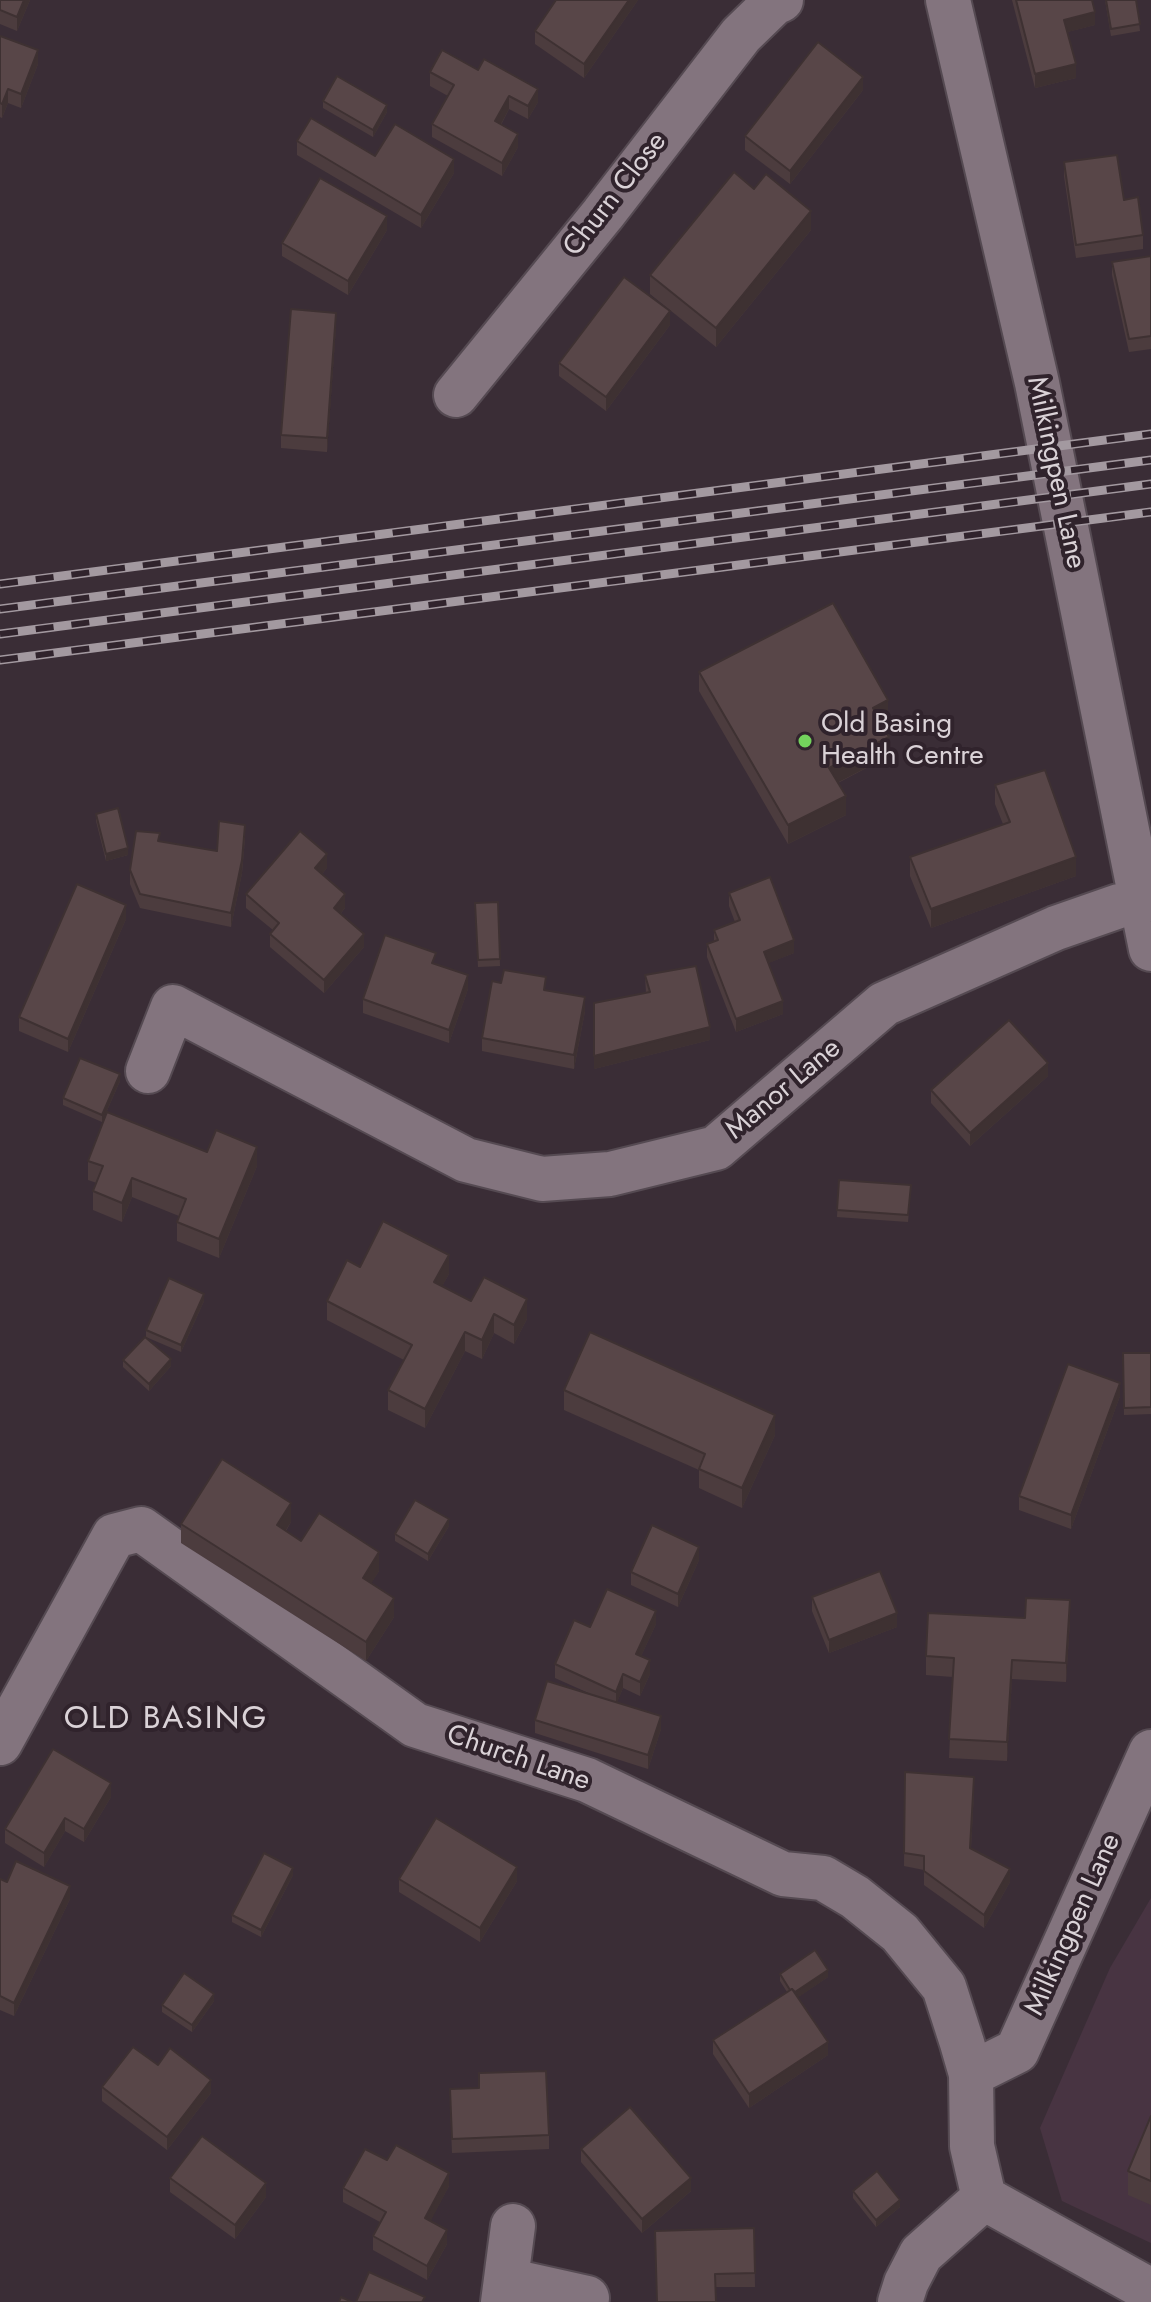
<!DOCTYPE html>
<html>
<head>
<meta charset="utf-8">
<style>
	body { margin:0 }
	canvas { display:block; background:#3a2d36 }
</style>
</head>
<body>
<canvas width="1151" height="2302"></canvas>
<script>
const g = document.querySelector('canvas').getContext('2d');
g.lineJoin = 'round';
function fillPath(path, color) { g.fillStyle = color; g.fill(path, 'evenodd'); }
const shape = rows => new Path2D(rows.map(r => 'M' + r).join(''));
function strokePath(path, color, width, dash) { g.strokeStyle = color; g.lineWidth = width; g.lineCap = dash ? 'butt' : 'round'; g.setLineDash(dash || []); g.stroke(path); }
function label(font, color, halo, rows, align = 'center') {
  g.font = font + ' Jost,sans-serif'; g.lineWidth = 8; g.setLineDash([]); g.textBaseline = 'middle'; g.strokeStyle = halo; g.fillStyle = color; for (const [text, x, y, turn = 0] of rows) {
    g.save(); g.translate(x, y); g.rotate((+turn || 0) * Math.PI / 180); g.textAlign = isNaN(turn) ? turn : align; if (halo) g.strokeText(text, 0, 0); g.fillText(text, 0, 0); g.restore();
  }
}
const built = shape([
	[1151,1898,1151,2243,1062,2201,1040,2128,1110,1968]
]);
const minor = shape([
	[948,0,1037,383,1151,949],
	[456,395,603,214,741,35,774,3,781,0],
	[148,1071,173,1007,466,1160,542,1179,610,1174,716,1148,884,1004,1056,928,1119,906,1140,902],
	[0,1743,114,1536,141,1529,415,1725,587,1780,783,1874,823,1878,855,1897,900,1933,944,1987,962,2043,971,2074,972,2146,984,2198],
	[971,2074,1017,2051,1151,1752],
	[984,2198,1151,2291],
	[506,2280,587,2298],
	[503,2302,513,2226],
	[900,2302,906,2283,921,2254,984,2198]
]);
const rail = shape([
	[0,584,1151,434],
	[0,609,1151,460],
	[0,634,1151,484],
	[0,660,1151,512]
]);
const wall = shape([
	[0,0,30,0,17,31,0,24],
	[638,0,584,78,535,44,535,31],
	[1012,0,1092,0,1095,25,1067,32,1076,78,1035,88],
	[1105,0,1136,0,1140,31,1111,36],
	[0,36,38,64,21,108,8,103,2,118,0,117],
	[478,70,538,102,528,119,509,109,501,125,518,147,502,176,432,137,432,124,448,96,430,86,430,72],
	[863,90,790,184,745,150,745,136],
	[323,101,387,112,373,137,323,108],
	[297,141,375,156,454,173,421,228,297,155],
	[1064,162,1124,200,1143,235,1143,249,1076,258,1064,176],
	[754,189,811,230,716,347,650,294,650,275],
	[387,230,348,295,282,256,282,243],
	[1151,256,1151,349,1129,352,1112,275,1112,262],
	[670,325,606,411,559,376,559,363],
	[336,326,327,452,281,448,281,435],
	[699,672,888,719,881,722,889,756,838,783,846,815,788,844,699,691],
	[995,785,1076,876,931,928,910,876,910,857,1003,824,995,804],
	[96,814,128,855,106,861,96,821],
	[245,838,242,873,231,927,140,908,130,884,130,870,160,841,217,851],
	[327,868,322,874,345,908,341,913,364,947,324,993,270,947,270,934,273,930,246,908,246,894],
	[729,893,794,953,768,963,783,1014,736,1032,707,957,707,944,714,941,714,930,735,922,729,906],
	[498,902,500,966,478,967,475,903],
	[126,919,68,1052,19,1031,19,1017],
	[436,964,468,989,449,1043,363,1013,363,999],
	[645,975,710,1040,594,1069,646,993],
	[546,990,585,1011,574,1069,482,1051,482,1038],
	[1048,1076,970,1146,931,1103,931,1090],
	[120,1081,102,1122,63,1105,63,1098],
	[207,1152,257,1166,219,1258,177,1241,177,1222,179,1216,132,1197,122,1222,93,1210,93,1191,97,1183,88,1180,88,1161],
	[839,1180,911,1185,908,1222,837,1217],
	[360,1267,449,1274,442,1286,471,1301,527,1319,514,1344,494,1333,482,1359,465,1351,425,1428,388,1410,388,1390,404,1360,327,1320,327,1301],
	[204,1301,181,1352,146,1337,146,1330],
	[1123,1353,1151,1353,1151,1414,1124,1415],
	[123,1360,171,1366,149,1391,123,1367],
	[564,1390,775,1435,742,1508,699,1488,699,1470,564,1410],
	[1120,1396,1071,1529,1019,1510,1019,1496],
	[291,1522,286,1531,301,1541,379,1571,371,1583,394,1617,366,1661,181,1543,181,1524],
	[449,1526,428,1561,395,1541,395,1534],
	[699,1560,678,1607,631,1585,631,1572],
	[812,1597,897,1627,829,1653,812,1611],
	[1025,1618,1070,1620,1066,1682,1012,1679,1007,1761,949,1758,953,1677,926,1675,926,1656],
	[656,1624,641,1656,650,1674,640,1696,623,1688,617,1702,661,1729,648,1769,535,1733,535,1720,593,1695,555,1678,555,1664,590,1627],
	[905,1772,974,1790,971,1848,1010,1882,984,1928,924,1885,924,1870,904,1866],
	[111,1797,84,1842,65,1831,44,1867,5,1843,5,1829],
	[293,1875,261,1937,232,1922,232,1915],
	[0,1879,7,1882,70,1899,14,2016,0,2010],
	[399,1879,517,1881,480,1942,399,1892],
	[780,1974,828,1977,798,1997,828,2055,749,2108,713,2054,713,2040,787,1992,780,1981],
	[214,2001,192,2032,162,2012,162,2005],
	[158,2065,211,2093,167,2150,102,2101,102,2087],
	[450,2102,549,2135,549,2149,452,2153],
	[1151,2116,1151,2205,1128,2195,1128,2171],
	[581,2149,691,2191,642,2233,581,2162],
	[387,2160,449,2186,430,2221,447,2244,427,2280,373,2250,373,2236,380,2222,343,2202,343,2188],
	[170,2178,266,2197,235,2239,170,2192],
	[853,2191,900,2207,876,2227,853,2198],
	[754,2228,755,2287,716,2287,657,2302]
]);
const shadedWall = shape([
	[24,0,30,0,17,31,17,17],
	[629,0,638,0,584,78,584,64],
	[1095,12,1095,25,1064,33,1064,20],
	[38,50,38,64,21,108,21,94],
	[1076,64,1076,78,1035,88,1035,74],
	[863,77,863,90,790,184,790,171],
	[8,89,8,103,2,118,2,104],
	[538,89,538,102,528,119,528,106],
	[509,96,509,109,495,135,495,121],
	[387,105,387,112,373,137,373,130],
	[518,134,518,147,502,176,502,163],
	[454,159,454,173,421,228,421,215],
	[811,211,811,230,716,347,716,328],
	[387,216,387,230,348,295,348,281],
	[670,311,670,325,606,411,606,397],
	[336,313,336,326,327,452,327,438],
	[888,700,888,719,873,727,873,708],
	[889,737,889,756,829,787,829,768],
	[846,796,846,815,788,844,788,825],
	[245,825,242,873,231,927,231,913],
	[128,848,128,855,106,861,106,854],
	[327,854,327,868,315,882,315,868],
	[1076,857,1076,876,931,928,931,909],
	[345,894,345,908,334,921,334,908],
	[126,905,126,919,68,1052,68,1039],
	[364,934,364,947,324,993,324,980],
	[794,940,794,953,764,965,764,952],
	[468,975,468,989,449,1043,449,1030],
	[585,997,585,1011,574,1069,574,1055],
	[783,1001,783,1014,736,1032,736,1019],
	[710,1027,710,1040,594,1069,594,1056],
	[1048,1063,1048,1076,970,1146,970,1133],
	[120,1074,120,1081,102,1122,102,1115],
	[257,1147,257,1166,219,1258,219,1239],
	[132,1178,132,1197,122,1222,122,1203],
	[449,1255,449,1274,434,1301,434,1282],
	[204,1294,204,1301,181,1352,181,1345],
	[527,1299,527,1319,514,1344,514,1325],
	[494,1314,494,1333,482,1359,482,1340],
	[465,1332,465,1351,425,1428,425,1409],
	[171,1359,171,1366,149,1391,149,1384],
	[1120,1383,1120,1396,1071,1529,1071,1515],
	[775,1415,775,1435,742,1508,742,1488],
	[291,1503,291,1522,277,1544,277,1525],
	[449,1519,449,1526,428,1561,428,1554],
	[699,1547,699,1560,678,1607,678,1594],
	[379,1552,379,1571,363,1597,363,1578],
	[394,1598,394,1617,366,1661,366,1642],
	[1070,1600,1070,1620,1066,1682,1066,1663],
	[656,1611,656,1624,636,1667,636,1654],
	[897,1613,897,1627,829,1653,829,1640],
	[650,1660,650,1674,640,1696,640,1682],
	[1012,1660,1012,1679,1007,1761,1007,1742],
	[623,1674,623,1688,616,1705,616,1692],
	[661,1716,661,1729,648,1769,648,1755],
	[111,1783,111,1797,84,1842,84,1829],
	[65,1818,65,1831,44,1867,44,1853],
	[517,1867,517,1881,480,1942,480,1928],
	[293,1868,293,1875,261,1937,261,1930],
	[1010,1869,1010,1882,984,1928,984,1915],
	[70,1886,70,1899,14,2016,14,2003],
	[828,1970,828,1977,793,2001,793,1994],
	[214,1994,214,2001,192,2032,192,2025],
	[828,2042,828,2055,749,2108,749,2094],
	[211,2080,211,2093,167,2150,167,2137],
	[449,2173,449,2186,425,2232,425,2218],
	[691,2178,691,2191,642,2233,642,2219],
	[266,2183,266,2197,235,2239,235,2225],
	[900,2200,900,2207,876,2227,876,2220],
	[447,2230,447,2244,427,2280,427,2266]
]);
const building = shape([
	[0,0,24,0,17,17,0,10,0,0],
	[556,0,629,0,584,64,535,31,556,0],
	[1016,0,1092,0,1095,12,1064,20,1076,64,1035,74,1016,0],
	[1106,0,1136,0,1140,24,1111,29,1106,0],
	[0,36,38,50,21,94,8,89,2,104,0,103,0,36],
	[818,42,863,77,790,171,745,136,818,42],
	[442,50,478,70,484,59,538,89,528,106,509,96,495,121,518,134,502,163,432,124,454,85,430,72,442,50],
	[337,76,387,105,373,130,323,101,337,76],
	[311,118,375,156,395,124,454,159,421,215,297,141,311,118],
	[1117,155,1124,200,1138,197,1143,235,1076,245,1064,162,1117,155],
	[734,172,754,189,766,174,811,211,716,328,650,275,734,172],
	[320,178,387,216,348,281,282,243,320,178],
	[1151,256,1151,336,1129,339,1112,262,1151,256],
	[624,277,670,311,606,397,559,363,624,277],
	[291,309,336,313,327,438,281,435,291,309],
	[833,603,888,700,873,708,889,737,829,768,846,796,788,825,699,672,833,603],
	[1045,770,1076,857,931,909,910,857,1010,822,995,785,1045,770],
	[118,808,128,848,106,854,96,814,118,808],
	[219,821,245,825,242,860,231,913,140,894,130,870,136,831,160,833,158,841,217,851,219,821],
	[300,831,327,854,315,868,345,894,334,908,364,934,324,980,270,934,279,923,246,894,300,831],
	[770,877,794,940,764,952,783,1001,736,1019,707,944,718,940,714,930,740,920,729,893,770,877],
	[77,884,126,905,68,1039,19,1017,77,884],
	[498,902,500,959,478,960,475,903,498,902],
	[385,935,436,953,432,963,468,975,449,1030,363,999,385,935],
	[696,966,710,1027,594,1056,594,1003,650,992,645,975,696,966],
	[504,970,546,977,544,990,585,997,574,1055,482,1038,492,981,501,983,504,970],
	[1009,1020,1048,1063,970,1133,931,1090,1009,1020],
	[80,1058,120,1074,102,1115,63,1098,80,1058],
	[107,1112,207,1152,216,1130,257,1147,219,1239,177,1222,186,1199,132,1178,122,1203,93,1191,103,1166,88,1161,107,1112],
	[839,1180,911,1185,908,1215,837,1210,839,1180],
	[383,1221,449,1255,434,1282,471,1301,484,1277,527,1299,514,1325,494,1314,482,1340,465,1332,425,1409,388,1390,412,1345,327,1301,347,1260,360,1267,383,1221],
	[169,1278,204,1294,181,1345,146,1330,169,1278],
	[590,1332,775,1415,742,1488,699,1469,705,1454,564,1390,590,1332],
	[145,1337,171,1359,149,1384,123,1360,145,1337],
	[1123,1353,1151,1353,1151,1407,1124,1408,1123,1353],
	[1068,1364,1120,1383,1071,1515,1019,1496,1068,1364],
	[222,1459,291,1503,277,1525,301,1541,319,1513,379,1552,363,1578,394,1598,366,1642,181,1524,222,1459],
	[415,1500,449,1519,428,1554,395,1534,415,1500],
	[652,1525,699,1547,678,1594,631,1572,652,1525],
	[880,1571,897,1613,829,1640,812,1597,880,1571],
	[607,1589,656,1611,636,1654,650,1660,640,1682,623,1674,616,1692,555,1664,574,1620,590,1627,607,1589],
	[1026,1598,1070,1600,1066,1663,1012,1660,1007,1742,949,1739,954,1658,926,1656,928,1613,1025,1618,1026,1598],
	[547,1681,661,1716,648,1755,535,1720,547,1681],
	[53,1749,111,1783,84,1829,65,1818,44,1853,5,1829,53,1749],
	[905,1772,974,1777,970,1848,1010,1869,984,1915,924,1871,924,1856,904,1853,905,1772],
	[436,1818,517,1867,480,1928,399,1879,436,1818],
	[264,1853,293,1868,261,1930,232,1915,264,1853],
	[16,1861,70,1886,14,2003,0,1996,0,1879,7,1882,16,1861],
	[815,1950,828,1970,795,1992,792,1989,790,1990,780,1974,815,1950],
	[184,1973,214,1994,192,2025,162,2005,184,1973],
	[792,1989,828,2042,749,2094,713,2040,792,1989],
	[133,2047,158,2065,170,2048,211,2080,167,2137,102,2087,133,2047],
	[546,2071,549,2135,452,2139,450,2089,479,2088,479,2073,546,2071],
	[630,2107,691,2178,642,2219,581,2149,630,2107],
	[1151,2116,1151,2181,1128,2171,1151,2116],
	[202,2136,266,2183,235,2225,170,2178,202,2136],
	[396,2145,449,2173,425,2218,447,2230,427,2266,373,2236,386,2212,343,2188,365,2149,387,2160,396,2145],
	[877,2171,900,2200,876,2220,853,2191,877,2171],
	[754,2228,755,2273,715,2274,716,2302,657,2302,655,2231,754,2228],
	[369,2272,425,2297,422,2302,356,2302,369,2272],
	[341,2297,352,2302,339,2302,341,2297]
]);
const markers = [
	[805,741,8,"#73d25c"]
];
const streetNames = [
	["Churn Close",616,195,-52],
	["Milkingpen Lane",1055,473,78],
	["Manor Lane",784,1090,-40],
	["Church Lane",518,1759,19],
	["Milkingpen Lane",1074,1925,-66]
];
const poiNames = [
	["Old Basing",821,725],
	["Health Centre",821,757]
];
const quarterNames = [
	["OLD BASING",166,1720]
];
fillPath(built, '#483442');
strokePath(minor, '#554a52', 48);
strokePath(minor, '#83747e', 44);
strokePath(rail, '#a399a0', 9);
strokePath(rail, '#30232c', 6, [18]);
fillPath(wall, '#4c3c3e');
fillPath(shadedWall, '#3e3132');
fillPath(building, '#584648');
strokePath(building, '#3e3132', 2);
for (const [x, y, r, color] of markers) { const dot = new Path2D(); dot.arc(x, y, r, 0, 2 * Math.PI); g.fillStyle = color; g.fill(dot); strokePath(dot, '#30232c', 3); }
label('28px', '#dad2d7', '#30232c', streetNames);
label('28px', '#dad2d7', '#30232c', poiNames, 'left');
g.letterSpacing = '2px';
label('32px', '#dad2d7', '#30232c', quarterNames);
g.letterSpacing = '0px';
</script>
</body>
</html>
